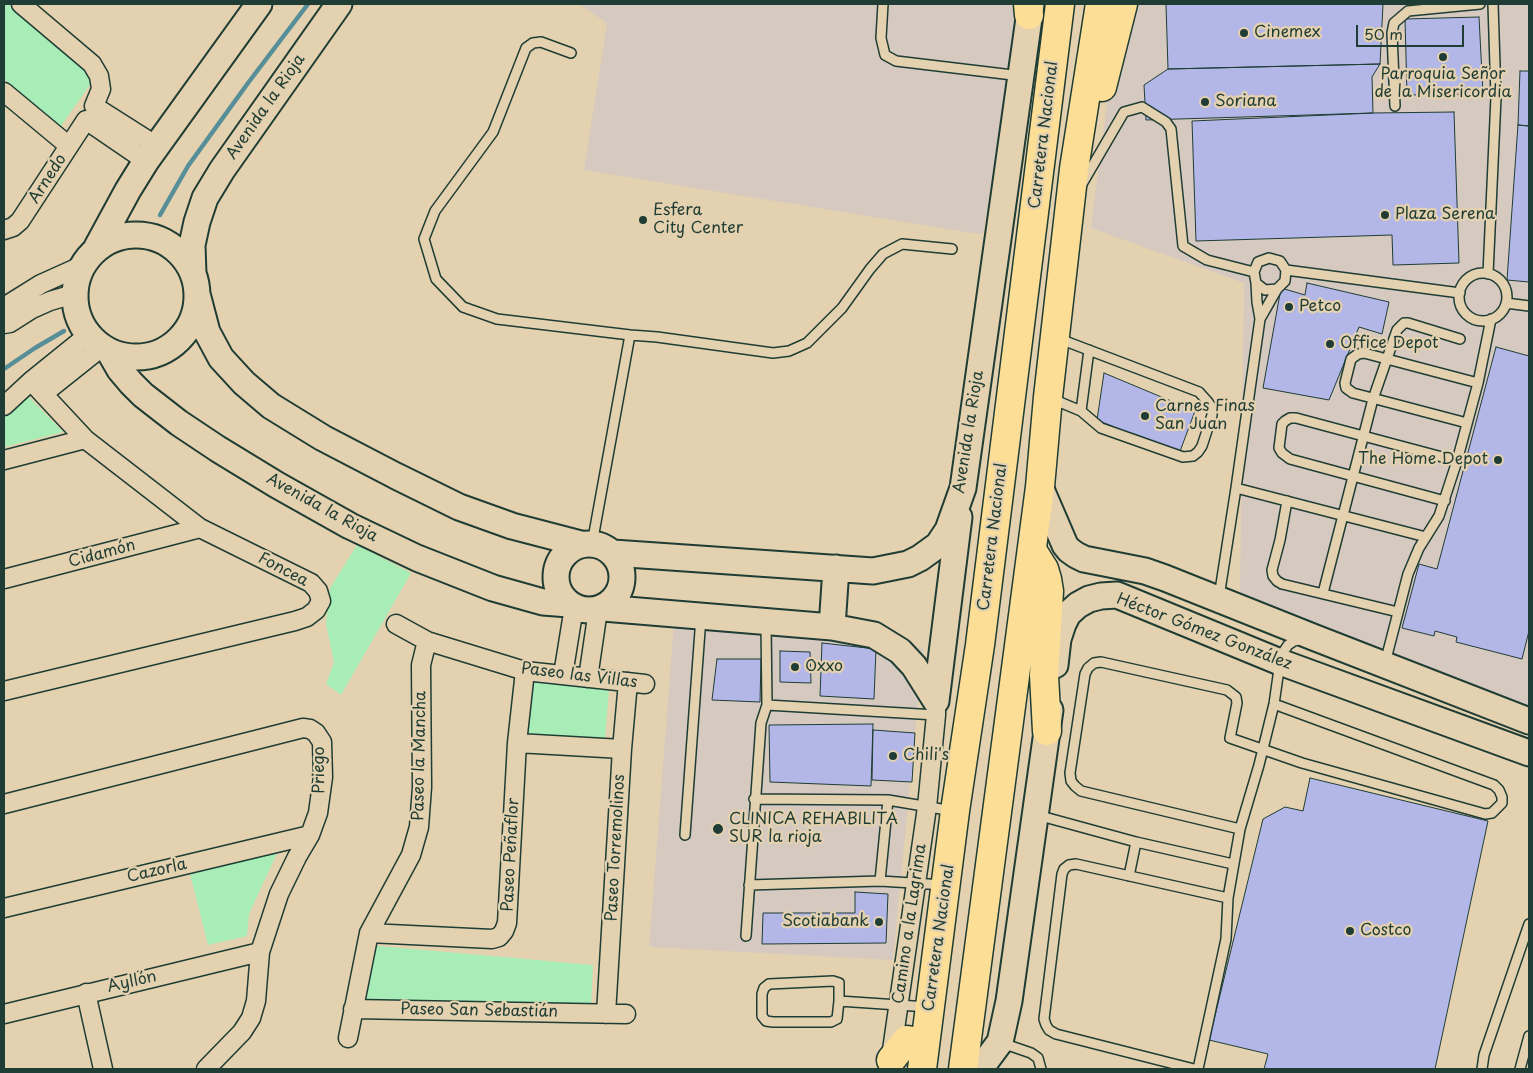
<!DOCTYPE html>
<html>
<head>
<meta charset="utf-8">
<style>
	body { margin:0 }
	#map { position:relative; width:1533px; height:1073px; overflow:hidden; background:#e4d1af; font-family:"Playpen Sans",sans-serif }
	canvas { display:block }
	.frame { position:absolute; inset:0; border:5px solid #1f3d34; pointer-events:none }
	.scale { position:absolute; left:1356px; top:25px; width:108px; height:22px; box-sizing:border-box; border:2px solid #1f3d34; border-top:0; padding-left:6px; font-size:15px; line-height:18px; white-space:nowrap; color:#1f3d34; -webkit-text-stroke:4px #e4d1af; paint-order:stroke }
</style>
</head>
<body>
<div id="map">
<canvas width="1533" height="1073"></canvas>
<div class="frame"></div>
<div class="scale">50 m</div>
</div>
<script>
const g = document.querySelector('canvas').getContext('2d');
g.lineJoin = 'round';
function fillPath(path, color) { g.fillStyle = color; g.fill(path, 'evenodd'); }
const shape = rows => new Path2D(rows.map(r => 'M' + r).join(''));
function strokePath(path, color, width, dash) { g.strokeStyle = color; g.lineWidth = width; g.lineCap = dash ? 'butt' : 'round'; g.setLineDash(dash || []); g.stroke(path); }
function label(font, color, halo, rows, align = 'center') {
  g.font = font + ' "Playpen Sans",sans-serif'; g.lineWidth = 4.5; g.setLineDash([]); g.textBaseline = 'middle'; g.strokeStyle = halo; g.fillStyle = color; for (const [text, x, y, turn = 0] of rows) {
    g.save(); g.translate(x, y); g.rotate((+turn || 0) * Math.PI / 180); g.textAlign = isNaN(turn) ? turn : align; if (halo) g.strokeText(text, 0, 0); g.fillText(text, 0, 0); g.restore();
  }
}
const built = shape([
	[579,4,1019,4,983,234,966,232,584,170,607,23],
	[1128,4,1529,4,1529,706,1240,595,1244,283,1091,228,1112,65],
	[674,623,923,649,893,960,649,947]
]);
const green = shape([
	[4,4,8,4,87,69,91,83,61,126,4,79],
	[26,394,63,432,4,447,4,417],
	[357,545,411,573,341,695,326,684,334,662,326,624,330,588],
	[531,681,609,690,605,739,527,733],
	[278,851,249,914,247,936,208,945,189,870],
	[368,945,593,965,591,1008,361,1001]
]);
const stream = shape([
	[160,215,188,166,248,83,308,4],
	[4,369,35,348,64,331]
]);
const building = shape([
	[1166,4,1383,4,1380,64,1168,69,1166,4],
	[1479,17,1483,94,1407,95,1405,19,1479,17],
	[1380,64,1372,77,1373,113,1146,120,1144,85,1168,69,1380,64],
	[1520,71,1529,71,1529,126,1518,125,1520,71],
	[1454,112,1459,263,1393,265,1392,235,1196,241,1192,121,1373,113,1454,112],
	[1518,125,1529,126,1529,282,1507,280,1518,125],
	[1307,283,1389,302,1382,334,1359,327,1329,400,1263,388,1281,288,1305,295,1307,283],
	[1496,347,1529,356,1529,631,1522,659,1456,642,1457,637,1435,631,1434,636,1402,628,1419,564,1437,569,1496,347],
	[1104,373,1195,411,1179,454,1097,420,1104,373],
	[822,643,876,649,874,699,820,696,822,643],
	[780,651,810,652,811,683,780,682,780,651],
	[717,659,761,659,760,702,712,700,717,659],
	[873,724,871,786,770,782,769,725,873,724],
	[873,730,915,733,912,782,872,780,873,730],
	[1310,778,1488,821,1435,1069,1264,1069,1268,1054,1209,1040,1263,819,1285,807,1303,811,1310,778],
	[855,892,888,894,886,943,762,944,763,913,855,913,855,892]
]);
const lane = shape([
	[883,4,881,38,885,55,896,61,1021,76],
	[571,53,541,42,533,43,526,48,493,132,435,211,424,239,436,279,463,307,497,319,630,335],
	[1395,106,1392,33,1394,23,1408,11,1480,4],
	[1082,184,1124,112,1142,107,1166,122,1171,129,1183,246,1207,260,1254,272],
	[1286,270,1285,281,1277,289,1265,290,1256,283,1254,272,1258,262,1269,258,1280,261,1286,270,1460,293],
	'1459 297a24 24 0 1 1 48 0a24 24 0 1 1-48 0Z',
	[1488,274,1496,97,1493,4],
	[1506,303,1529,306],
	[1260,319,1277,289],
	[1050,398,1081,411,1101,428,1183,457,1193,456,1198,452,1202,446,1212,415,1212,408,1208,402,1199,392,1057,338],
	[1081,411,1089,350],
	[1467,423,1353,393,1346,388,1345,383,1351,359,1358,354,1364,353,1478,383],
	[1236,488,1426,537],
	[1287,501,1280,540,1272,570,1273,576,1277,581,1282,584,1398,612],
	[1445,501,1290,459,1282,453,1279,448,1282,424,1285,421,1290,418,1296,418,1457,461],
	[592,544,630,335,657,337,773,353,789,351,807,343,842,308,870,269,883,254,902,244,952,249],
	[1323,593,1373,399,1397,330,1404,323,1408,323,1460,339],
	[1219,597,1236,488,1260,319,1257,302,1256,283],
	[1385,663,1408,574,1419,548,1439,516,1457,461,1478,383,1491,319],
	[767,705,936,715],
	[754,799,888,800,953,811],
	[1037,815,1136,842,1233,864],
	[1240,829,1081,791,1075,786,1071,781,1070,773,1085,674,1088,668,1094,663,1101,662,1227,690,1236,697,1237,703,1230,738,1302,763,1485,814,1492,813,1502,803,1502,797,1499,790,1494,785,1274,704],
	[685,835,701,617],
	[1129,876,1136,842],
	[880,881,888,800],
	[749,885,880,881,944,885],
	[746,936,761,723,767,705,766,624],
	[833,981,839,983,839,1001,837,1019,831,1022,773,1022,766,1021,762,1016,762,994,764,988,769,984,833,981],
	[839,1001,928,1007],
	[1002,1043,1031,1053,1038,1058,1041,1069],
	[1194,1069,1056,1034,1049,1030,1046,1025,1044,1019,1062,874,1064,869,1069,865,1076,864,1228,898],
	[1198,1069,1226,939,1228,898,1240,829,1259,765,1274,704,1280,662,1284,651,1288,645,1294,641,1303,639],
	[1482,1069,1484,1055,1529,924],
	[1520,1069,1529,1036]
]);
const street = shape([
	[21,4,92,64,99,76,101,89,94,106,157,146],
	[4,92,69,146],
	[4,230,13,227,20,221,86,120,146,161],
	[4,307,41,284,81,266],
	[4,324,10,323,32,309,50,301,74,294],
	[43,394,102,347],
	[4,406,31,381,88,335],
	[4,460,85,439],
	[4,579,200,528],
	[396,624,427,641,525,671,645,684],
	[563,675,574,607],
	[588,678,598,610],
	[4,691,295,621,307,617,316,610,321,601,318,591,311,583,200,528,85,439,31,381],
	[517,743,622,749],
	[4,804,303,728,310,729,316,733,322,742,323,777,318,813,310,835,297,857,279,894,260,952,256,1001,251,1018,242,1032,206,1069],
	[4,908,310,835],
	[369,933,492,939,499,937,504,931,507,923,517,743,525,671],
	[86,993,103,1069],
	[353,1009,626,1014],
	[4,1014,260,952],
	[606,1014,622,749,628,682],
	[348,1038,369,933,411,855,419,827,422,787,421,665,427,641],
	[891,1057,927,807,936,715,936,701]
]);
const secondary = shape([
	'75 296a61 61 0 1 1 122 0a61 61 0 1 1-122 0Z',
	[97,247,128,190,146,161,259,4],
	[193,274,192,245,197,222,205,198,222,170,339,4],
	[197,294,207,332,221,358,244,383,271,406,323,438,396,476,459,507,512,526,581,544],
	[109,351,120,370,131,383,143,395,179,423,218,449,277,485,350,526,417,558,493,588,543,602,569,604],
	[1040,487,1065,545,1069,550,1076,555,1084,559,1145,571,1165,578,1313,637,1529,721],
	'556 577a33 33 0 1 1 66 0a33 33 0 1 1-66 0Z',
	[613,553,873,571,908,564,920,558,938,545,948,530,963,488,1031,4],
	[603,608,832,627,874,635,900,651,914,666,936,701],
	[832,627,836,568],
	[1055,665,1058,639,1063,624,1068,614,1078,605,1089,599,1101,596,1117,595,1280,662,1529,753],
	[936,701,959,517],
	[980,1069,1000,1042,1009,1001,1050,710]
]);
const highway = shape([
	[1028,4,1029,15],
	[1102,87,1123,4],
	[1032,550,1044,569,1047,579,1049,591,1044,675,1047,731],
	[891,1060,907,1040,918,1042,924,1054],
	[922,1069,955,811,980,645,1060,4],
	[963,1069,1040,487,1048,397,1074,169,1100,4]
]);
const markers = [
	[1244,33,5,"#1f3d34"],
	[1443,57,5,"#1f3d34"],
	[1205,102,5,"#1f3d34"],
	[1385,215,5,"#1f3d34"],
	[643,220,5,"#1f3d34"],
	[1289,307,5,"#1f3d34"],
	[1330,344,5,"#1f3d34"],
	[1145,416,5,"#1f3d34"],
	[1498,460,5,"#1f3d34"],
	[795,667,5,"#1f3d34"],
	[893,756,5,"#1f3d34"],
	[718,829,6,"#1f3d34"],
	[879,922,5,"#1f3d34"],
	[1350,931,5,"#1f3d34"]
];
const poiNames = [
	["Cinemex",1254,33],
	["Parroquia Señor",1443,75,"center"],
	["de la Misericordia",1443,93,"center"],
	["Soriana",1215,102],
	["Esfera",653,211],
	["City Center",653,229],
	["Plaza Serena",1395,215],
	["Petco",1299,307],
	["Office Depot",1340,344],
	["Carnes Finas",1155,407],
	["San Juan",1155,425],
	["The Home Depot",1488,460,"right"],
	["Oxxo",805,667],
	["Chili's",903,756],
	["CLINICA REHABILITA",729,820],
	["SUR la rioja",729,838],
	["Scotiabank",869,922,"right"],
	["Costco",1360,931]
];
const streetNames = [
	["Avenida la Rioja",266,107,-55],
	["Carretera Nacional",1044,135,-83],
	["Arnedo",48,179,-57],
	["Avenida la Rioja",969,432,-81],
	["Avenida la Rioja",322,508,29],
	["Carretera Nacional",993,537,-83],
	["Cidamón",102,554,-15],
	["Foncea",283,570,28],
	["Héctor Gómez González",1204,632,21],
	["Paseo las Villas",579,676,7],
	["Paseo la Mancha",420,756,-89],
	["Priego",320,770,-90],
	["Paseo Torremolinos",616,848,-87],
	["Paseo Peñaflor",511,855,-87],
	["Cazorla",157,871,-13],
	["Camino a la Lagrima",910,924,-82],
	["Carretera Nacional",939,938,-82],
	["Ayllón",132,982,-13],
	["Paseo San Sebastián",479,1011,1]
];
fillPath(built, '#d5c9c0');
fillPath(green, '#a8edb8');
strokePath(stream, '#568f98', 4.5);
fillPath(building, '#b3b7e8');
strokePath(building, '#1f3d34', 1);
strokePath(lane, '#1f3d34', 12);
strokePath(street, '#1f3d34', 21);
strokePath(secondary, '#1f3d34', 29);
strokePath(highway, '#1f3d34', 31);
strokePath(lane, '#e4d1af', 9);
strokePath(street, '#e4d1af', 18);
strokePath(secondary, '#e4d1af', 25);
strokePath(highway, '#fdde96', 28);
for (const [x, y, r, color] of markers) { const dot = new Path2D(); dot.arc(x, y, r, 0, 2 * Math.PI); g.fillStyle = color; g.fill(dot); strokePath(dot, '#e4d1af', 2); }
label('16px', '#1f3d34', '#e4d1af', poiNames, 'left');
label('16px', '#1f3d34', '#e4d1af', streetNames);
</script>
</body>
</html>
